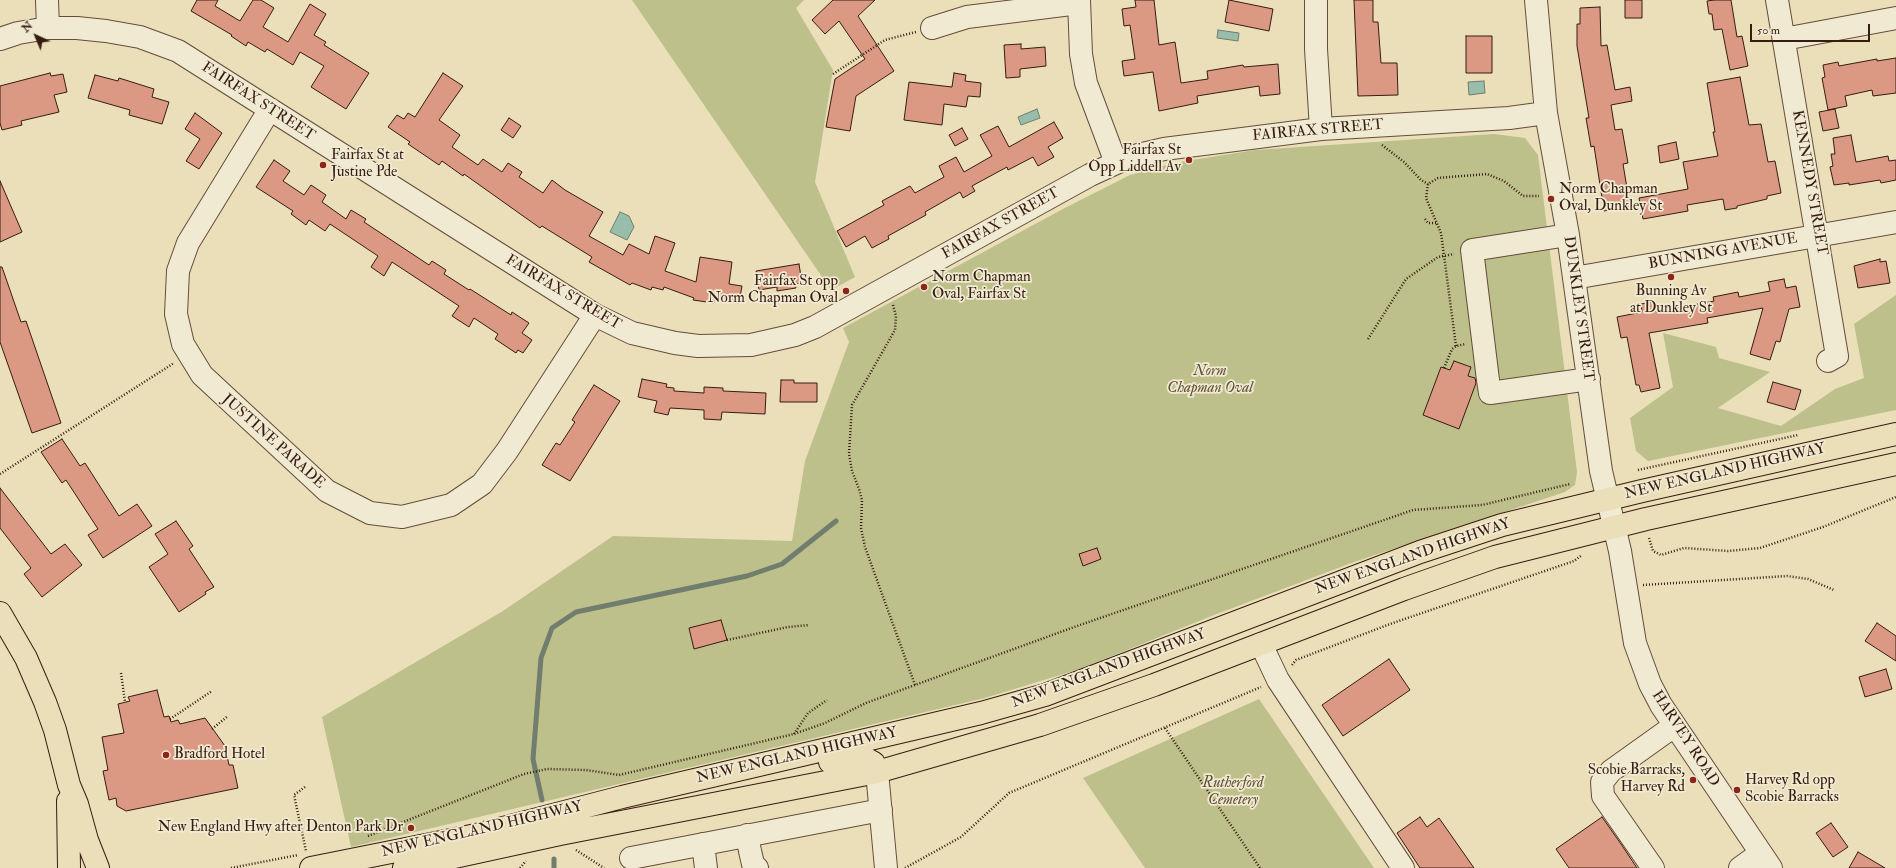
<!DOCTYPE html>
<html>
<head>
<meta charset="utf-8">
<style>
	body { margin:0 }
	#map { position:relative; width:1896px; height:868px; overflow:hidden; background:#eadfb9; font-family:"IM FELL Double Pica",serif }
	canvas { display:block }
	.north { position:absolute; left:16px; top:16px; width:40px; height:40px; -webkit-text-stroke:3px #f1ead2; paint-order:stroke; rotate:316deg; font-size:11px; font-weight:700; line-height:16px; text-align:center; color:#371c11 }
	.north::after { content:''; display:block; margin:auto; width:14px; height:18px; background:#371c11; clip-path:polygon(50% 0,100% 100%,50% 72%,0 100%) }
	.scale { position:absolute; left:1750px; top:24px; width:120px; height:18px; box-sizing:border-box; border:2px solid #371c11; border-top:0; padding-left:5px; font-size:12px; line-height:14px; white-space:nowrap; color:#371c11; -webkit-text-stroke:3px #f1ead2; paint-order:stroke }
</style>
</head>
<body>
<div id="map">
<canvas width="1896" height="868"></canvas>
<div class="north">N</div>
<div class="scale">50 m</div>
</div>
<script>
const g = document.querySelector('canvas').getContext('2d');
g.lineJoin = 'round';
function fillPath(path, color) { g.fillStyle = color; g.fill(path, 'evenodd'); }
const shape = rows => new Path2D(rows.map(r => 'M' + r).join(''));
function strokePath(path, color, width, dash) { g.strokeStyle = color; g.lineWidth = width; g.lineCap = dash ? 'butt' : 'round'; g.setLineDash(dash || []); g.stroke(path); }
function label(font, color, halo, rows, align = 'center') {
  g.font = font + ' "IM FELL Double Pica",serif'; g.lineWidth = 3.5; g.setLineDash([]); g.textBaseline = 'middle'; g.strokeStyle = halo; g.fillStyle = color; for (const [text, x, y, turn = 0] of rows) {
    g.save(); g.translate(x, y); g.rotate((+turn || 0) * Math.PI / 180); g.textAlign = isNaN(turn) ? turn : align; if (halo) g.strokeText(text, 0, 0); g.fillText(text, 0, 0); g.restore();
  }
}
const green = shape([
	[632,0,804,0,796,8,833,70,815,182,855,277,831,290],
	[1494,134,1525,138,1538,155,1577,472,1575,485,1565,492,1354,562,1209,617,1080,669,985,698,351,847,322,717,503,611,613,536,792,541,805,461,849,342,843,328,1061,210,1130,175,1174,163,1255,150],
	[1896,295,1896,410,1648,461,1636,451,1630,418,1673,387,1663,333,1716,347,1719,358,1770,372,1718,408,1781,426,1835,389,1864,378,1854,324],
	[1259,699,1374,868,1145,868,1083,778]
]);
const water = shape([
	[1218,30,1239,33,1238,41,1217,38,1218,30],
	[1484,81,1485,93,1469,95,1468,82,1484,81],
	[1037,109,1040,118,1021,125,1018,117,1037,109],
	[620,212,629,216,634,227,627,240,610,232,620,212]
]);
const stream = shape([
	[542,800,533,759,541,658,552,628,576,612,747,576,782,564,836,521],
	[554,868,554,859]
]);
const building = shape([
	[197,0,218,0,215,6,240,21,253,0,261,0,274,8,263,27,288,42,310,4,326,14,314,35,326,42,324,45,369,73,346,109,311,87,324,66,300,52,293,65,267,49,265,52,248,42,246,46,231,36,232,35,191,11,197,0],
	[833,0,875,0,858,16,894,71,856,96,850,131,826,127,835,79,865,59,839,21,825,34,812,20,833,0],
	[1135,0,1154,0,1159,45,1175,42,1181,83,1208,79,1207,71,1243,65,1244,67,1278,64,1280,94,1260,96,1259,86,1197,96,1198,103,1159,111,1153,72,1124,76,1122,61,1135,59,1130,25,1124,26,1122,9,1136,7,1135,0],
	[1229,0,1273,9,1269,31,1225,22,1229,0],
	[1354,0,1373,0,1373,22,1378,22,1381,63,1397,63,1398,95,1358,96,1354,0],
	[1625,0,1642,0,1642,18,1625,18,1625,0],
	[1714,0,1731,0,1737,37,1742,36,1748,66,1730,70,1722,29,1714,30,1712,14,1709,14,1707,1,1714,0],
	[1600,7,1601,46,1607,45,1615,90,1630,87,1632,101,1611,105,1615,130,1622,129,1628,163,1623,164,1630,206,1604,211,1594,146,1591,147,1586,118,1589,118,1577,46,1577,24,1580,24,1580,8,1600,7],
	[1466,36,1492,36,1492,73,1466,73,1466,36],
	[1021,44,1021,49,1045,47,1046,66,1020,69,1020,77,1006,78,1004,45,1021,44],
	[1896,58,1896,93,1873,96,1872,90,1845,96,1847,106,1828,110,1822,78,1825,77,1823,65,1838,62,1839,66,1877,59,1877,61,1896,58],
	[50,73,51,76,63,74,67,92,54,95,59,112,21,121,22,125,2,130,0,123,0,86,50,73],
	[443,73,463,86,439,120,460,135,452,147,478,165,483,159,502,172,508,163,522,172,519,177,543,193,552,180,565,190,603,212,589,236,623,255,629,244,649,254,655,236,675,243,665,271,696,282,700,257,732,262,729,284,742,286,739,303,715,299,714,303,693,300,694,298,664,287,663,290,652,287,651,290,632,283,630,285,589,262,592,257,542,226,540,228,464,174,463,176,442,161,439,165,408,144,410,142,388,127,397,115,404,119,408,113,415,117,443,73],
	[954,73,966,75,965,81,981,83,980,97,968,96,966,107,944,104,942,125,904,120,909,82,952,87,954,73],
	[95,75,118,81,119,78,154,89,152,97,169,102,162,124,129,115,130,110,88,98,95,75],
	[1740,77,1749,125,1761,124,1768,162,1775,161,1781,193,1767,196,1767,199,1737,206,1737,208,1725,210,1723,199,1687,205,1688,211,1643,219,1639,198,1688,189,1683,162,1718,156,1713,132,1715,132,1707,83,1740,77],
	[1835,109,1839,128,1823,131,1819,112,1835,109],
	[195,113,222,133,199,169,186,161,200,139,185,129,195,113],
	[509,118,521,126,513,138,501,130,509,118],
	[1054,122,1063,138,1048,147,1054,157,1038,166,1033,157,1008,170,1007,167,972,186,975,191,963,198,960,192,925,212,926,215,888,236,889,239,872,248,865,236,846,247,837,231,884,205,882,201,910,186,915,193,944,177,939,166,956,157,964,172,992,156,980,135,998,126,1009,147,1054,122],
	[962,128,968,139,955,146,949,135,962,128],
	[1851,135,1856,162,1888,156,1889,161,1896,160,1896,180,1881,183,1880,180,1849,185,1849,183,1834,185,1830,167,1833,166,1831,154,1835,154,1833,138,1851,135],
	[1676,142,1679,159,1660,163,1658,146,1676,142],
	[274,160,290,171,283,181,304,195,311,185,326,195,322,202,346,219,351,210,366,219,364,222,429,265,432,261,446,270,444,274,469,290,470,289,511,315,512,312,529,323,522,333,532,340,523,353,518,350,516,353,495,339,498,334,474,318,469,327,452,316,459,306,392,262,384,276,371,267,378,256,330,224,325,231,309,220,306,225,291,214,293,211,256,187,274,160],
	[0,181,22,232,0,242,0,181],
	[1880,259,1880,262,1886,261,1890,283,1858,288,1854,266,1880,259],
	[799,264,802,283,795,284,796,288,777,291,777,287,759,290,756,271,799,264],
	[0,267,2,267,21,322,26,321,61,423,32,433,0,342,0,267],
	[1784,279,1786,288,1796,286,1800,307,1789,309,1780,342,1776,341,1770,360,1750,354,1763,308,1707,318,1708,323,1649,333,1660,388,1641,392,1639,385,1636,385,1627,337,1621,338,1617,317,1642,312,1641,304,1654,302,1656,312,1714,301,1713,297,1738,292,1739,297,1770,291,1768,282,1784,279],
	[1454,361,1471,367,1468,376,1475,378,1476,383,1459,429,1423,415,1441,367,1450,370,1454,361],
	[642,379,667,384,666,387,674,388,674,391,704,393,704,387,723,388,723,391,766,393,765,414,722,412,721,420,704,419,704,410,670,408,668,415,654,412,657,401,638,397,642,379],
	[781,380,794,380,794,383,817,383,817,402,780,402,781,380],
	[1773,382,1801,390,1795,410,1767,402,1773,382],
	[594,385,620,401,570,481,542,465,556,443,560,445,575,422,572,420,594,385],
	[62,439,80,466,85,463,119,516,137,504,152,526,103,558,88,535,98,529,66,480,62,483,41,452,62,439],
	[0,488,51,554,65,544,82,565,42,597,24,574,31,568,0,528,0,488],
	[176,521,193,546,189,549,214,587,205,592,206,594,179,612,149,567,168,554,155,534,176,521],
	[1097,548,1101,559,1083,566,1079,554,1097,548],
	[721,620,727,640,694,649,689,628,721,620],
	[1877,623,1896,636,1896,661,1865,641,1877,623],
	[1389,659,1410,690,1343,736,1322,705,1389,659],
	[1886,669,1892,689,1865,697,1859,677,1886,669],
	[157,690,164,717,169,716,171,722,178,720,180,724,205,718,225,746,229,765,233,765,238,788,126,811,117,806,116,798,109,800,103,771,108,770,102,737,124,733,118,704,130,701,128,697,157,690],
	[1420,817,1427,827,1439,818,1474,868,1420,868,1397,833,1420,817],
	[1602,817,1621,844,1637,868,1569,868,1556,849,1602,817],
	[1831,823,1848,847,1833,857,1816,833,1831,823],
	[1858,852,1885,868,1849,868,1858,852]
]);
const path = shape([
	[833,74,885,40,916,32],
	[1382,145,1404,162,1421,180,1428,184],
	[1425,219,1428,223,1437,223],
	[893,305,896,316,895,330,852,405,849,454,852,471,859,489,862,500,861,528,865,547,915,685],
	[1368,339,1406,279,1438,257,1454,254],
	[1456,346,1441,233,1426,198,1428,184,1438,178,1487,174,1504,181,1523,196,1539,196],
	[1444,368,1452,349,1456,346,1466,344],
	[1638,470,1798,435],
	[0,474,174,363],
	[1649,538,1653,551,1661,555,1684,548,1728,551,1760,548,1823,527,1896,497],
	[1643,585,1787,576,1808,579,1834,590],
	[727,640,788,627,809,625],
	[1292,665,1296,660,1390,624,1574,561,1582,555],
	[121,673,125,702],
	[170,719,212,691],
	[1165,728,1260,868],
	[212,729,228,716],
	[794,734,808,713,827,700],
	[305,787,294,795,306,851],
	[368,836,524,774,547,769,586,770,619,775,794,734,825,723,866,703,915,685,1077,626,1413,510,1482,505,1570,484],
	[576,850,604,868],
	[231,868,298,855],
	[520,868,526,861],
	[905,868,961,837,1009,793,1261,687]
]);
const minor = shape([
	[47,0,48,28],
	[1079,0,1081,54,1086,83,1116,163],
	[1316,0,1316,49,1321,129],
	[1536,0,1546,113,1568,235,1601,471,1620,551,1635,643,1650,684,1661,705,1771,868],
	[1777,0,1837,356,1828,361],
	[932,28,967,17,1079,3],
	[0,39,18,33,48,28,77,28,106,31,140,37,178,51,595,315,632,333,675,343,698,346,751,345,795,335,815,327,1090,175,1116,163,1138,155,1164,149,1321,129,1509,118,1546,113],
	[1784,39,1896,18],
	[270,109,188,243,178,271,176,314,183,344,202,375,327,491,370,513,402,517,451,505,482,484,507,451,595,315],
	[1568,235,1472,250,1488,380,1490,393,1589,379],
	[1574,278,1896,222],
	[1261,644,1278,680,1403,868],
	[877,772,886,868],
	[747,835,750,851,753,864,757,868],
	[703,844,706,868],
	[631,858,881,810],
	[1653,868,1603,796,1602,782,1611,771,1674,726],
	[1740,868,1761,853]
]);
const major = shape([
	[0,613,26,658,45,702,55,730,69,785,77,804,87,840,98,868],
	[68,801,69,868]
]);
const highway = shape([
	[830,762,855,757,865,758,874,763,877,772],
	[311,868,476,835,622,797,981,713,1045,695,1420,552,1502,525,1642,491,1896,434],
	[404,868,560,834,877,772,1040,725,1154,685,1404,589,1495,557,1646,519,1896,464]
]);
const markers = [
	[1189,160,4,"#8f2418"],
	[323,165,4,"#8f2418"],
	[1551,199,4,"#8f2418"],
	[1671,277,4,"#8f2418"],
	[924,287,4,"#8f2418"],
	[846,291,4,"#8f2418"],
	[166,755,4,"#8f2418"],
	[1693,780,4,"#8f2418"],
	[1737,790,4,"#8f2418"],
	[411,828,4,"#8f2418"]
];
const streetNames = [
	["FAIRFAX STREET",258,102,33],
	["FAIRFAX STREET",1318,131,-5],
	["KENNEDY STREET",1809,183,80],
	["FAIRFAX STREET",1001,224,-29],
	["BUNNING AVENUE",1723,252,-10],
	["FAIRFAX STREET",563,293,31],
	["DUNKLEY STREET",1578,309,82],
	["JUSTINE PARADE",273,442,42],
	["NEW ENGLAND HIGHWAY",1725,472,-13],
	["NEW ENGLAND HIGHWAY",1413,557,-19],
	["NEW ENGLAND HIGHWAY",1109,669,-20],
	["HARVEY ROAD",1685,739,57],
	["NEW ENGLAND HIGHWAY",797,756,-13],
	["NEW ENGLAND HIGHWAY",482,830,-13]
];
const poiNames = [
	["Fairfax St",1181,151,"right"],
	["Opp Liddell Av",1181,168,"right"],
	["Fairfax St at",331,156],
	["Justine Pde",331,173],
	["Norm Chapman",1559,190],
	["Oval, Dunkley St",1559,207],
	["Norm Chapman",932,278],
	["Oval, Fairfax St",932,295],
	["Fairfax St opp",838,282,"right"],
	["Norm Chapman Oval",838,299,"right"],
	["Bunning Av",1671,292,"center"],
	["at Dunkley St",1671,309,"center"],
	["Bradford Hotel",174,755],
	["Scobie Barracks,",1685,771,"right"],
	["Harvey Rd",1685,788,"right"],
	["Harvey Rd opp",1745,781],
	["Scobie Barracks",1745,798],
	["New England Hwy after Denton Park Dr",403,828,"right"]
];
const parkNames = [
	["Norm",1210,372],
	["Chapman Oval",1210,389],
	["Rutherford",1233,784],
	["Cemetery",1233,801]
];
fillPath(green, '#bdc08b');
fillPath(water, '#98bdab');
strokePath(water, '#717d6d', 1);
strokePath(stream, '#717d6d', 5);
fillPath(building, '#db9883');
strokePath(building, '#371c11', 1);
strokePath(minor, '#644d3b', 24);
strokePath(major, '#371c11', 24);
strokePath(highway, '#371c11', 24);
strokePath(path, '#371c11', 2.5, [1, 2]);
strokePath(minor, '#f1ead2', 22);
strokePath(major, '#eadfb9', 22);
strokePath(highway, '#eadfb9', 22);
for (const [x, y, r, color] of markers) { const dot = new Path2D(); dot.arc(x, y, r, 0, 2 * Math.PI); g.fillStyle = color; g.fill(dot); strokePath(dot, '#f1ead2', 1.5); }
label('15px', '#371c11', '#f1ead2', streetNames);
label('15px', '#371c11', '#f1ead2', poiNames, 'left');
label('italic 15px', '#5f4d36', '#f1ead2', parkNames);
</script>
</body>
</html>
